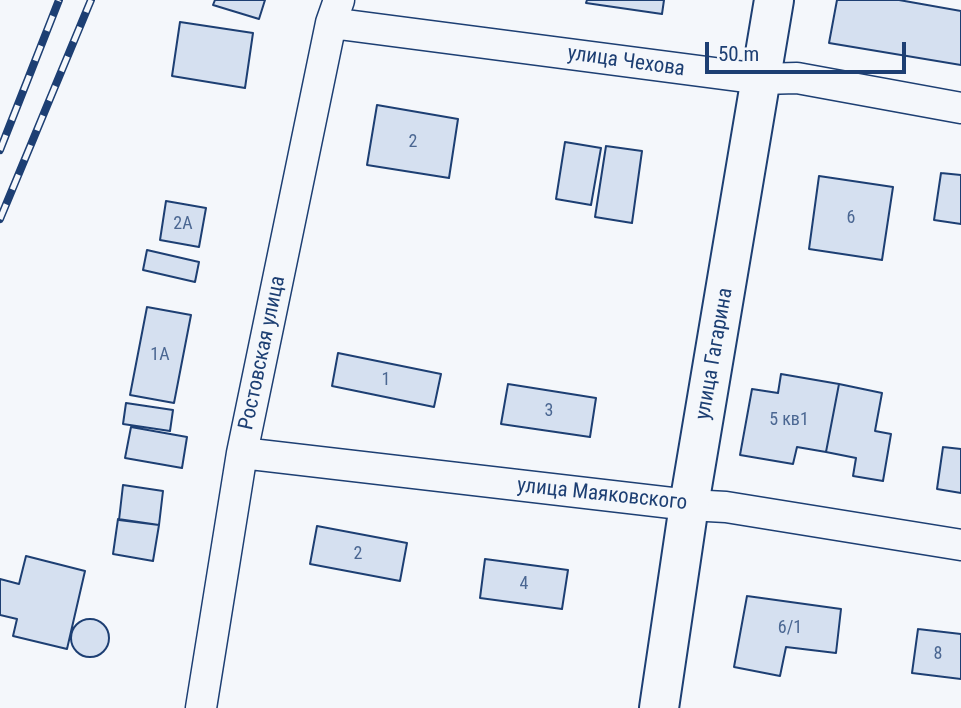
<!DOCTYPE html>
<html>
<head>
<meta charset="utf-8">
<style>
	body { margin:0 }
	#map { position:relative; width:961px; height:708px; overflow:hidden; background:#f4f7fb; font-family:"Roboto Condensed",sans-serif }
	canvas { display:block }
	.scale { position:absolute; left:705px; top:42px; width:201px; height:32px; box-sizing:border-box; border:4px solid #1d3f73; border-top:0; padding-left:9px; font-size:21px; line-height:24px; white-space:nowrap; color:#1d3f73; -webkit-text-stroke:5px #f4f7fb; paint-order:stroke }
</style>
</head>
<body>
<div id="map">
<canvas width="961" height="708"></canvas>
<div class="scale">50 m</div>
</div>
<script>
const g = document.querySelector('canvas').getContext('2d');
g.lineJoin = 'round';
function fillPath(path, color) { g.fillStyle = color; g.fill(path, 'evenodd'); }
const shape = rows => new Path2D(rows.map(r => 'M' + r).join(''));
function strokePath(path, color, width, dash) { g.strokeStyle = color; g.lineWidth = width; g.lineCap = dash ? 'butt' : 'round'; g.setLineDash(dash || []); g.stroke(path); }
function label(font, color, halo, rows, align = 'center') {
  g.font = font + ' "Roboto Condensed",sans-serif'; g.lineWidth = 5; g.setLineDash([]); g.textBaseline = 'middle'; g.strokeStyle = halo; g.fillStyle = color; for (const [text, x, y, turn = 0] of rows) {
    g.save(); g.translate(x, y); g.rotate((+turn || 0) * Math.PI / 180); g.textAlign = isNaN(turn) ? turn : align; if (halo) g.strokeText(text, 0, 0); g.fillText(text, 0, 0); g.restore();
  }
}
const building = shape([
	[215,0,265,0,259,19,213,5,215,0],
	[587,0,664,0,662,14,586,3,587,0],
	[837,0,899,0,961,11,961,65,829,43,837,0],
	[180,22,253,33,245,88,172,76,180,22],
	[377,105,458,119,449,178,367,165,377,105],
	[565,142,601,148,591,205,556,199,565,142],
	[606,146,642,151,632,223,595,217,606,146],
	[941,173,961,175,961,224,934,220,941,173],
	[819,176,893,187,882,260,809,249,819,176],
	[166,201,206,208,199,247,160,240,166,201],
	[147,250,199,262,195,282,143,270,147,250],
	[147,307,191,315,174,403,130,395,147,307],
	[338,353,441,374,434,407,332,386,338,353],
	[781,374,839,384,826,452,797,447,793,464,740,455,752,389,778,393,781,374],
	[508,384,596,398,590,437,501,424,508,384],
	[839,384,882,393,875,431,891,434,883,481,853,476,856,458,826,452,839,384],
	[126,403,173,410,170,431,123,424,126,403],
	[131,427,187,437,182,468,125,458,131,427],
	[943,447,961,449,961,493,937,489,943,447],
	[123,485,163,491,159,525,119,520,123,485],
	[118,519,159,525,153,561,113,554,118,519],
	[317,526,407,543,400,581,310,564,317,526],
	[26,556,85,571,67,649,13,636,17,619,0,615,0,579,19,584,26,556],
	[485,559,568,570,562,609,480,598,485,559],
	[747,596,841,609,836,653,786,647,780,676,734,667,747,596],
	'71 638a19 19 0 1 1 38 0a19 19 0 1 1-38 0Z',
	[918,629,961,634,961,679,912,673,918,629]
]);
const minor = shape([
	[331,23,761,79,797,78,961,108],
	[242,453,689,505,726,507,961,545],
	[201,708,242,453,331,23,339,0]
]);
const major = shape([
	[659,708,689,505,774,0]
]);
const rail = shape([
	[0,150,59,0],
	[0,219,91,0]
]);
const numberNames = [
	["2",413,142],
	["6",851,218],
	["2А",183,224],
	["1А",160,355],
	["1",386,380],
	["3",549,411],
	["5 кв1",789,420],
	["2",358,554],
	["4",524,584],
	["6/1",790,628],
	["8",938,654]
];
const streetNames = [
	["улица Чехова",626,62,8],
	["Ростовская улица",263,353,-78],
	["улица Гагарина",715,354,-80],
	["улица Маяковского",602,495,6]
];
fillPath(building, '#d5e0f0');
strokePath(building, '#1d3f73', 2);
strokePath(minor, '#1d3f73', 33);
strokePath(major, '#1d3f73', 42);
strokePath(minor, '#f4f7fb', 30);
strokePath(major, '#f4f7fb', 38);
strokePath(rail, '#1d3f73', 8);
strokePath(rail, '#f4f7fb', 5, [16]);
label('18px', '#4b6792', null, numberNames);
label('21px', '#1d3f73', '#f4f7fb', streetNames);
</script>
</body>
</html>
